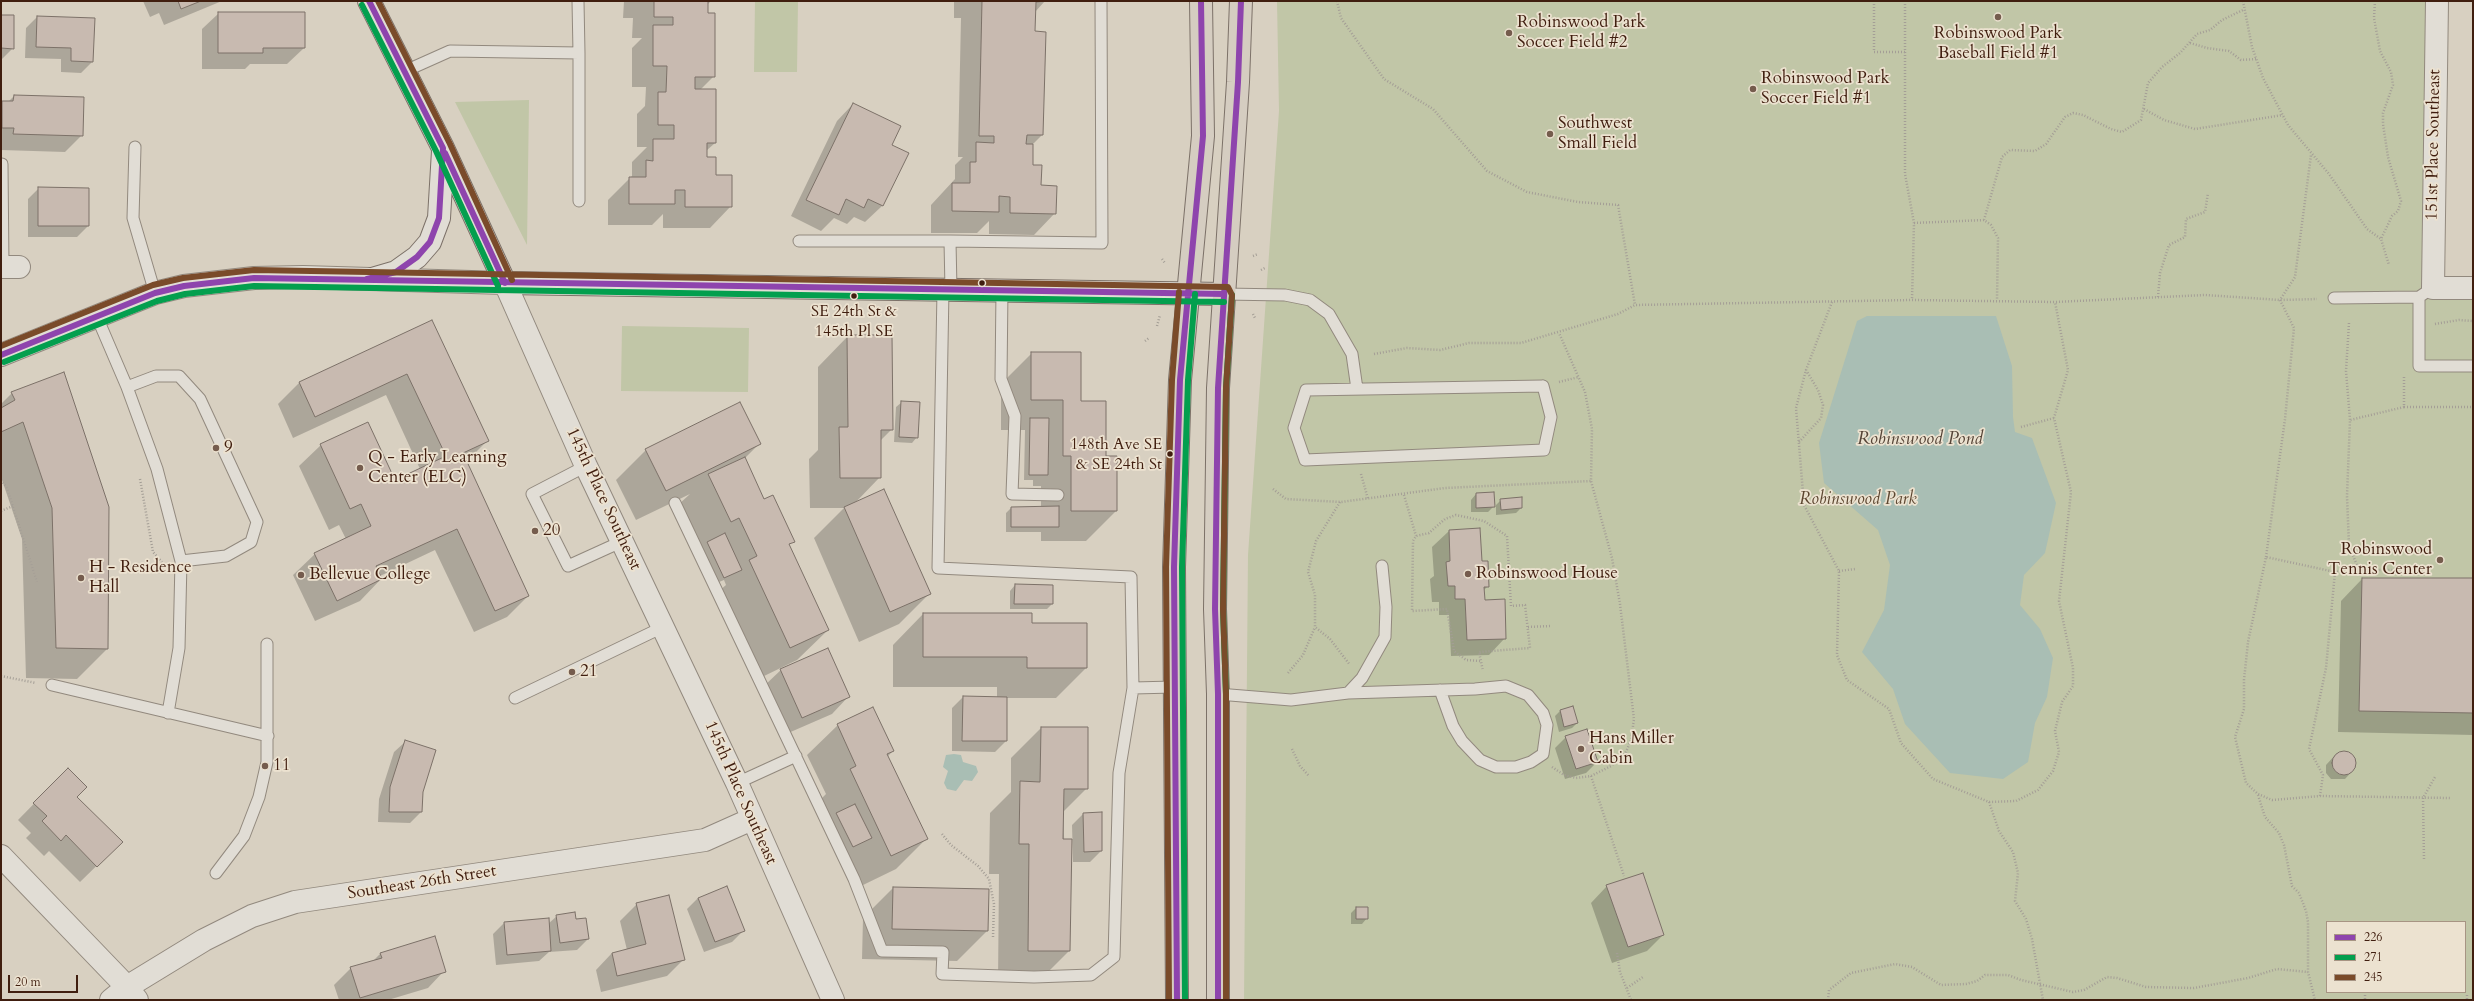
<!DOCTYPE html>
<html>
<head>
<meta charset="utf-8">
<style>
	body { margin:0 }
	#map { position:relative; width:2474px; height:1001px; overflow:hidden; background:#d8d0c1; font-family:Cardo,serif }
	canvas { display:block }
	.frame { position:absolute; inset:0; border:2px solid #401e0f; pointer-events:none }
	.legend { position:absolute; left:2326px; top:921px; width:140px; height:72px; box-sizing:border-box; background:#ece2d0; border:1px solid #a79483; margin:0; padding:5px 7px; list-style:none; font-size:12px; color:#401e0f }
	.legend li { display:flex; align-items:center; gap:8px; height:20px }
	.legend b { width:20px; border:1px solid #a79483 }
	.scale { position:absolute; left:8px; top:975px; width:70px; height:18px; box-sizing:border-box; border:2px solid #401e0f; border-top:0; padding-left:5px; font-size:12px; line-height:14px; white-space:nowrap; color:#401e0f; -webkit-text-stroke:3px #ece2d0; paint-order:stroke }
</style>
</head>
<body>
<div id="map">
<canvas width="2474" height="1001"></canvas>
<div class="frame"></div>
<ul class="legend">
<li><b style="height:5px;background:#8e44ad"></b>226</li>
<li><b style="height:5px;background:#039f4e"></b>271</li>
<li><b style="height:5px;background:#7a4b2a"></b>245</li>
</ul>
<div class="scale">20 m</div>
</div>
<script>
const g = document.querySelector('canvas').getContext('2d');
g.lineJoin = 'round';
function fillPath(path, color) { g.fillStyle = color; g.fill(path, 'evenodd'); }
const shape = rows => new Path2D(rows.map(r => 'M' + r).join(''));
function strokePath(path, color, width, dash) { g.strokeStyle = color; g.lineWidth = width; g.lineCap = dash ? 'butt' : 'round'; g.setLineDash(dash || []); g.stroke(path); }
function label(font, color, halo, rows, align = 'center') {
  g.font = font + ' Cardo,serif'; g.lineWidth = 3.5; g.setLineDash([]); g.textBaseline = 'middle'; g.strokeStyle = halo; g.fillStyle = color; for (const [text, x, y, turn = 0] of rows) {
    g.save(); g.translate(x, y); g.rotate((+turn || 0) * Math.PI / 180); g.textAlign = isNaN(turn) ? turn : align; if (halo) g.strokeText(text, 0, 0); g.fillText(text, 0, 0); g.restore();
  }
}
const green = shape([
	[755,1,798,1,797,72,754,72],
	[1277,1,2426,1,2424,282,2473,282,2473,1000,1244,1000,1248,555,1279,111],
	[2327,922,2465,922,2465,992,2327,992],
	[529,100,527,245,455,102],
	[622,326,749,328,748,392,621,391]
]);
const water = shape([
	[1867,316,1996,316,2012,366,2013,417,2015,432,2032,438,2056,503,2045,553,2024,575,2020,605,2040,629,2053,658,2047,697,2035,723,2028,762,2003,779,1950,773,1905,724,1893,689,1862,652,1884,610,1890,565,1878,530,1824,483,1819,443,1857,321],
	[954,754,961,755,963,762,976,766,978,772,972,781,964,780,956,791,947,789,944,783,948,771,943,767,946,755]
]);
const shadow = shape([
	[143,1,222,1,164,25,159,13,150,17],
	[624,1,711,1,707,5,707,14,714,76,700,90,715,143,706,151,706,158,731,206,710,228,663,228,663,214,652,225,608,225,608,200,632,176,632,162,647,147,637,147,637,114,645,106,646,87,632,87,632,48,642,38,632,38,633,18,623,18],
	[954,1,1045,1,1035,12,1034,32,1045,33,1042,135,1032,145,1032,166,1055,213,1034,235,989,234,989,221,977,233,931,233,931,205,955,179,955,165,963,157,958,157,961,18,954,18],
	[219,13,304,48,287,64,250,64,245,69,202,69,202,29],
	[1,16,13,48,1,60],
	[37,17,92,62,81,73,61,72,61,59,25,58,26,28],
	[14,96,82,135,65,152,1,150,1,103,8,102],
	[853,104,890,145,907,153,882,206,865,222,854,217,847,224,834,218,821,231,791,216,837,121],
	[39,188,88,226,77,237,28,237,28,199],
	[431,321,487,441,466,462,528,596,507,617,474,632,435,550,380,576,381,579,360,601,315,621,293,575,315,554,346,539,339,525,329,530,299,466,321,445,395,481,420,469,386,395,293,438,278,404,299,383],
	[848,336,892,429,880,441,880,477,854,504,929,594,899,624,859,642,814,538,844,508,810,508,809,459,818,450,818,367],
	[1032,353,1080,402,1105,457,1116,457,1116,511,1086,541,1041,541,1041,532,1006,532,1006,513,1011,508,1041,507,1041,486,1033,486,1033,480,1024,480,1025,430,1001,430,1001,384],
	[63,373,107,649,77,679,26,678,22,539,1,477,1,404,12,393],
	[902,402,917,437,912,443,894,442,896,407],
	[759,444,744,459,764,500,793,541,788,546,828,630,797,660,760,678,719,591,726,585,724,580,719,582,678,505,690,494,636,520,616,480,646,450],
	[1493,493,1494,506,1488,512,1471,512,1471,500,1476,494],
	[1501,500,1521,508,1516,513,1496,515,1496,505],
	[1479,529,1481,562,1488,586,1484,590,1484,601,1505,638,1489,655,1451,656,1449,615,1439,615,1439,602,1432,602,1430,579,1434,576,1432,547,1449,531],
	[2362,579,2473,579,2473,735,2338,732,2341,601],
	[1015,585,1052,586,1052,604,1047,609,1010,609,1010,591],
	[923,614,1031,624,1086,668,1056,698,1006,698,1006,741,995,752,952,751,952,708,963,697,997,698,997,687,893,687,893,645],
	[783,668,848,697,832,714,786,734,764,686],
	[1573,708,1577,723,1572,728,1559,732,1555,716,1560,711],
	[838,725,893,751,887,757,926,839,896,869,861,886,820,800,826,794,807,755],
	[1041,728,1087,788,1063,812,1069,951,1039,981,998,981,999,874,989,874,990,813,1011,792,1011,758],
	[1566,737,1597,762,1586,773,1565,779,1555,748],
	[405,742,422,792,421,812,410,823,378,822,379,799,394,752],
	[2337,753,2350,753,2356,759,2356,767,2345,779,2331,779,2326,773,2326,765],
	[68,769,76,797,121,842,80,882,49,851,44,856,26,838,31,833,18,820],
	[1083,814,1101,851,1090,862,1073,862,1072,825],
	[1607,886,1663,935,1647,951,1612,963,1591,903],
	[893,888,987,931,957,961,862,959,863,918],
	[698,898,743,931,732,942,704,952,687,909],
	[637,904,684,959,667,976,601,992,596,970,612,953,627,950,620,921],
	[1356,908,1367,918,1362,924,1351,924,1351,913],
	[557,916,575,920,588,939,577,950,549,952,539,961,496,965,493,934,504,923,548,924],
	[381,953,444,971,428,988,388,1000,339,1000,334,985,351,968,373,961]
]);
const building = shape([
	[178,1,201,1,181,9,178,1],
	[654,1,708,1,708,13,715,13,715,77,695,77,695,89,716,89,716,143,707,143,707,157,716,157,716,175,732,175,732,207,685,207,685,190,675,190,675,204,629,204,629,177,646,177,646,160,653,161,653,139,674,139,674,125,658,125,658,92,666,92,667,66,653,66,653,25,673,25,673,17,654,17,654,1],
	[982,1,1046,1,1036,2,1035,31,1046,32,1043,135,1027,135,1026,144,1033,144,1033,165,1042,165,1041,185,1057,186,1056,214,1010,213,1010,197,999,196,999,212,952,211,952,183,970,183,970,162,976,162,976,142,994,143,994,136,979,136,982,1],
	[218,12,305,12,305,48,263,48,263,53,218,53,218,12],
	[1,15,14,15,14,49,1,48,1,15],
	[37,16,95,18,93,62,71,61,71,48,36,47,37,16],
	[14,95,84,97,83,136,13,134,14,128,2,128,2,101,13,101,14,95],
	[853,103,901,126,892,145,909,153,883,206,868,199,864,208,846,199,839,215,806,200,853,103],
	[38,187,89,188,89,226,38,226,38,187],
	[432,320,489,441,463,453,529,596,495,611,457,529,376,566,382,579,337,601,314,553,371,526,361,504,350,509,320,444,368,422,395,480,446,456,407,374,315,417,299,382,432,320],
	[847,335,892,335,893,430,881,430,881,478,840,478,839,427,848,427,847,335],
	[1031,352,1081,352,1081,401,1106,401,1106,456,1117,456,1117,511,1071,511,1071,456,1063,456,1063,400,1031,400,1031,352],
	[64,372,109,507,108,649,56,648,52,508,23,422,1,432,1,408,15,400,11,392,64,372],
	[901,401,920,402,918,438,899,437,901,401],
	[740,402,761,444,666,491,645,449,740,402],
	[1030,418,1049,418,1048,475,1029,475,1030,418],
	[745,457,764,499,773,495,795,542,789,544,829,630,790,648,749,560,757,556,739,518,731,522,708,474,745,457],
	[884,489,931,594,890,612,844,507,884,489],
	[1494,492,1495,507,1476,508,1476,493,1494,492],
	[1522,497,1522,508,1501,510,1500,499,1522,497],
	[1059,506,1059,527,1011,527,1011,507,1059,506],
	[1480,528,1482,561,1488,561,1489,587,1484,587,1485,600,1505,599,1506,639,1467,640,1465,599,1455,599,1455,586,1448,586,1446,562,1450,561,1449,530,1480,528],
	[725,533,742,570,724,578,707,542,725,533],
	[2362,578,2473,578,2473,713,2359,711,2362,578],
	[1015,584,1053,585,1053,604,1014,604,1015,584],
	[923,613,1032,613,1032,623,1087,623,1087,668,1027,668,1027,657,923,657,923,613],
	[828,648,850,697,802,718,780,669,828,648],
	[963,696,1007,697,1007,741,962,741,963,696],
	[1573,706,1578,723,1564,727,1560,710,1573,706],
	[873,707,894,751,887,754,928,839,891,856,850,769,856,766,837,724,873,707],
	[1041,727,1088,727,1088,789,1064,789,1063,839,1072,839,1070,951,1028,951,1029,844,1019,844,1020,781,1040,782,1041,727],
	[1587,729,1598,762,1576,769,1565,736,1587,729],
	[405,740,436,750,423,792,422,812,389,812,390,787,405,740],
	'2332 763a12 12 0 1 1 24 0a12 12 0 1 1-24 0Z',
	[68,768,87,787,77,797,123,842,97,867,66,835,61,841,42,821,47,816,33,803,68,768],
	[855,804,872,838,853,847,836,813,855,804],
	[1102,812,1102,851,1084,852,1083,813,1102,812],
	[1643,873,1664,935,1628,947,1606,885,1643,873],
	[727,886,745,931,715,942,698,898,727,886],
	[893,887,989,889,988,931,892,929,893,887],
	[669,895,685,960,617,976,612,953,646,944,636,903,669,895],
	[1356,907,1368,907,1368,919,1356,919,1356,907],
	[575,912,576,919,586,918,589,939,560,943,556,915,575,912],
	[549,918,551,951,507,955,504,922,549,918],
	[435,936,446,972,360,998,350,967,382,958,380,953,435,936]
]);
const path = shape([
	[1337,1,1341,18,1384,79,1433,109,1487,171,1527,192,1578,202,1618,205,1635,305],
	[1874,1,1874,52,1905,52],
	[1905,1,1905,174,1914,223,1912,300],
	[2243,1,2252,47,2263,78,2288,125,2329,174,2367,229,2381,239],
	[2375,1,2374,18,2380,51,2391,72,2393,85,2383,113,2383,124,2388,157,2401,201,2398,211,2392,216,2381,239,2389,265],
	[2190,43,2207,48,2229,51,2241,60,2256,59],
	[2144,109,2164,120,2195,129,2283,115],
	[1984,220,2002,157,2010,150,2035,151,2046,144,2065,117,2073,113,2083,115,2111,129,2122,132,2141,120,2148,83,2162,67,2180,53,2197,34,2210,30,2222,20,2243,10],
	[1914,223,1984,220,1991,225,1998,238,1997,300],
	[1253,256,1258,254],
	[1162,259,1165,263],
	[1261,270,1265,268],
	[2158,297,2160,273,2169,245,2185,237,2186,219,2205,212,2208,193],
	[1832,302,1806,370,1796,408,1804,505,1839,571,1837,655,1847,680,1889,709,1901,743,1933,779,1989,802,2016,801,2038,790,2053,771,2059,752,2055,731,2062,702,2073,686,2073,668,2059,601,2071,492,2054,418,2068,370,2055,302],
	[1253,314,1255,318],
	[2349,323,2346,371,2350,420],
	[2435,324,2459,320,2473,321],
	[1157,326,1160,315],
	[1145,341,1149,338],
	[1374,354,1407,348,1440,350,1469,343,1521,343,1618,314,1635,305,1912,300,2055,302,2205,295,2280,300,2317,299],
	[2404,377,2404,407,2473,407],
	[1559,382,1579,377],
	[2404,407,2350,420,2347,496,2349,546,2359,570,2406,570],
	[2021,427,2054,418],
	[1799,442,1821,418,1823,405,1818,390,1806,370],
	[1361,474,1368,499],
	[140,479,153,552,162,562],
	[1,480,7,488,37,582],
	[1273,489,1286,499,1341,502,1445,488,1591,481],
	[1404,495,1416,536],
	[1340,502,1316,541,1308,572,1315,595,1315,627,1330,639,1350,665],
	[1,511,13,506],
	[2266,557,2285,419,2294,328,2280,300,2295,277,2311,155],
	[2359,570,2335,572,2266,557,2248,642,2244,680,2244,709,2235,737,2246,783,2258,794,2272,800,2320,796,2450,798],
	[1839,571,1855,569],
	[1528,627,1550,626],
	[1480,661,1466,660,1454,651,1447,609,1412,611,1413,541,1416,536,1429,533,1445,519,1456,515,1484,521,1507,536,1511,606,1525,605,1530,648,1479,652,1483,671],
	[1288,673,1303,655,1315,627],
	[1,676,36,683],
	[1292,749,1300,766,1309,776],
	[1552,767,1564,775,1576,778,1591,776,1611,766,1626,752,1631,740,1634,719,1620,604,1612,558,1591,481,1592,429,1585,392,1559,333],
	[1591,776,1624,876],
	[2258,795,2265,817,2279,833,2284,845,2292,886,2299,893,2306,911,2308,922,2308,972,2315,1000],
	[2320,796,2323,775,2309,749,2326,668,2335,572],
	[1989,802,1999,831,2013,852,2018,873,2015,901,2026,919,2032,939,2043,1000],
	[942,834,951,845,978,866,989,879,994,904,993,937],
	[2424,859,2423,798,2435,777],
	[1617,953,1620,972,1631,1000],
	[1627,988,1643,977],
	[2365,995,2365,1000],
	[2467,995,2467,1000],
	[1828,1000,1829,990,1851,973,1895,964,1912,967,1941,985,1966,984,1977,981,1985,975,2008,975,2021,980,2073,992,2084,990,2107,977,2117,978,2146,987,2194,988,2248,978,2277,969,2308,972]
]);
const lane = shape([
	[403,72,450,51,579,53,578,1],
	[135,147,133,218,155,293],
	[2,164,3,267],
	[579,201,579,53],
	[799,241,950,241,951,290],
	[950,241,1102,243,1101,1],
	[1002,290,1001,379,1015,416,1012,494,1058,495],
	[1224,294,1285,295,1310,300,1329,314,1352,354,1357,389],
	[2419,297,2419,366,2473,366],
	[2334,298,2419,297,2425,293],
	[97,317,127,387,157,469,181,561,179,648,168,713],
	[1543,386,1551,417,1544,450,1305,460,1294,428,1306,390,1543,386],
	[127,387,156,376,179,376,200,399,257,522,251,542,226,556,181,561],
	[586,466,532,494,568,566,623,541],
	[675,503,854,879,882,951,943,952,942,974,1034,977,1091,975,1114,957,1119,773,1133,688,1131,577,938,568,943,290],
	[52,685,268,736],
	[1133,688,1174,687],
	[1348,693,1362,678,1385,637,1386,607,1382,566],
	[1218,694,1291,700,1348,693,1475,689,1506,686,1528,695,1543,713,1547,725,1543,754,1531,762,1516,767,1496,767,1480,760,1462,741,1453,726,1440,690],
	[515,698,663,627],
	[737,783,796,756],
	[216,873,244,836,259,797,267,762,267,644]
]);
const street = shape([
	[2437,1,2433,288,2473,288],
	[1,267,19,267],
	[1,355,155,293,184,286,254,278,303,277,505,283,586,466,737,783,833,1000],
	[1,856,127,987,137,1000],
	[111,1000,127,987,204,940,252,916,295,902,705,840,752,819]
]);
const secondary = shape([
	[369,1,443,148,505,283,1224,294],
	[372,279,396,272,417,257,430,242,439,218,443,151]
]);
const primary = shape([
	[1177,1000,1174,567,1180,380,1203,136,1201,1],
	[1218,1000,1218,694,1215,609,1218,388,1238,82,1241,1]
]);
const bus1 = shape([
	[445,153,505,283],
	[367,279,396,272,417,257,430,242,439,218,443,148,369,1],
	[1,355,155,293,184,286,254,278,1224,294],
	[1177,1000,1174,567,1180,380,1203,136,1201,1],
	[1218,1000,1218,694,1215,609,1218,388,1238,82,1241,1]
]);
const bus2 = shape([
	[362,5,436,151,498,286],
	[4,362,157,301,185,294,254,286,1224,302],
	[1185,1000,1182,567,1188,380,1195,294],
	[1226,1000,1226,694,1223,609,1226,388,1232,295]
]);
const bus3 = shape([
	[378,1,450,144,512,280],
	[1,346,153,285,183,278,254,270,1228,287,1232,295,1226,388,1223,609,1226,694,1226,1000],
	[1169,1000,1166,567,1172,380,1179,292]
]);
const markers = [
	[1998,17,4,"#755c4d"],
	[1509,33,4,"#755c4d"],
	[1753,89,4,"#755c4d"],
	[1550,134,4,"#755c4d"],
	[982,283,3.5,"#401e0f"],
	[854,296,3.5,"#401e0f"],
	[216,448,4,"#755c4d"],
	[1170,454,3.5,"#401e0f"],
	[360,468,4,"#755c4d"],
	[535,531,4,"#755c4d"],
	[2440,560,4,"#755c4d"],
	[1468,574,4,"#755c4d"],
	[301,575,4,"#755c4d"],
	[81,578,4,"#755c4d"],
	[572,672,4,"#755c4d"],
	[1581,749,4,"#755c4d"],
	[265,766,4,"#755c4d"]
];
const busNames = [
	["SE 24th St &",854,312],
	["145th Pl SE",854,332],
	["148th Ave SE",1162,445,"right"],
	["& SE 24th St",1162,465,"right"]
];
const poiNames = [
	["Robinswood Park",1517,23],
	["Soccer Field #2",1517,43],
	["Robinswood Park",1998,34,"center"],
	["Baseball Field #1",1998,54,"center"],
	["Robinswood Park",1761,79],
	["Soccer Field #1",1761,99],
	["Southwest",1558,124],
	["Small Field",1558,144],
	["9",224,448],
	["Q - Early Learning",368,458],
	["Center (ELC)",368,478],
	["20",543,531],
	["Robinswood",2432,550,"right"],
	["Tennis Center",2432,570,"right"],
	["H - Residence",89,568],
	["Hall",89,588],
	["Robinswood House",1476,574],
	["Bellevue College",309,575],
	["21",580,672],
	["Hans Miller",1589,739],
	["Cabin",1589,759],
	["11",273,766]
];
const streetNames = [
	["151st Place Southeast",2434,145,-89],
	["145th Place Southeast",603,499,65],
	["145th Place Southeast",740,793,66],
	["Southeast 26th Street",422,883,-9]
];
const parkNames = [
	["Robinswood Park",1858,500]
];
const waterNames = [
	["Robinswood Pond",1920,440]
];
fillPath(green, '#c1c6a7');
fillPath(water, '#a9beb4');
fillPath(shadow, '#0003');
fillPath(building, '#c8bab0');
strokePath(building, '#7c7168', 1);
strokePath(lane, '#92897e', 13);
strokePath(street, '#92897e', 24);
strokePath(secondary, '#7c7168', 24);
strokePath(primary, '#7c7168', 24);
strokePath(path, '#a49e96', 2.5, [1, 2]);
strokePath(lane, '#e1ddd5', 11);
strokePath(street, '#e1ddd5', 22);
strokePath(secondary, '#e1ddd5', 22);
strokePath(primary, '#d5cdc1', 22);
strokePath(bus1, '#8e44ad', 6);
strokePath(bus2, '#039f4e', 6);
strokePath(bus3, '#7a4b2a', 6);
for (const [x, y, r, color] of markers) { const dot = new Path2D(); dot.arc(x, y, r, 0, 2 * Math.PI); g.fillStyle = color; g.fill(dot); strokePath(dot, '#ece2d0', 1.5); }
label('16px', '#401e0f', '#ece2d0', busNames);
label('17px', '#401e0f', '#ece2d0', poiNames, 'left');
label('17px', '#401e0f', '#ece2d0', streetNames);
label('italic 17px', '#5c4630', '#ece2d0', parkNames);
label('italic 18px', '#554437', '#ece2d0', waterNames);
</script>
</body>
</html>
